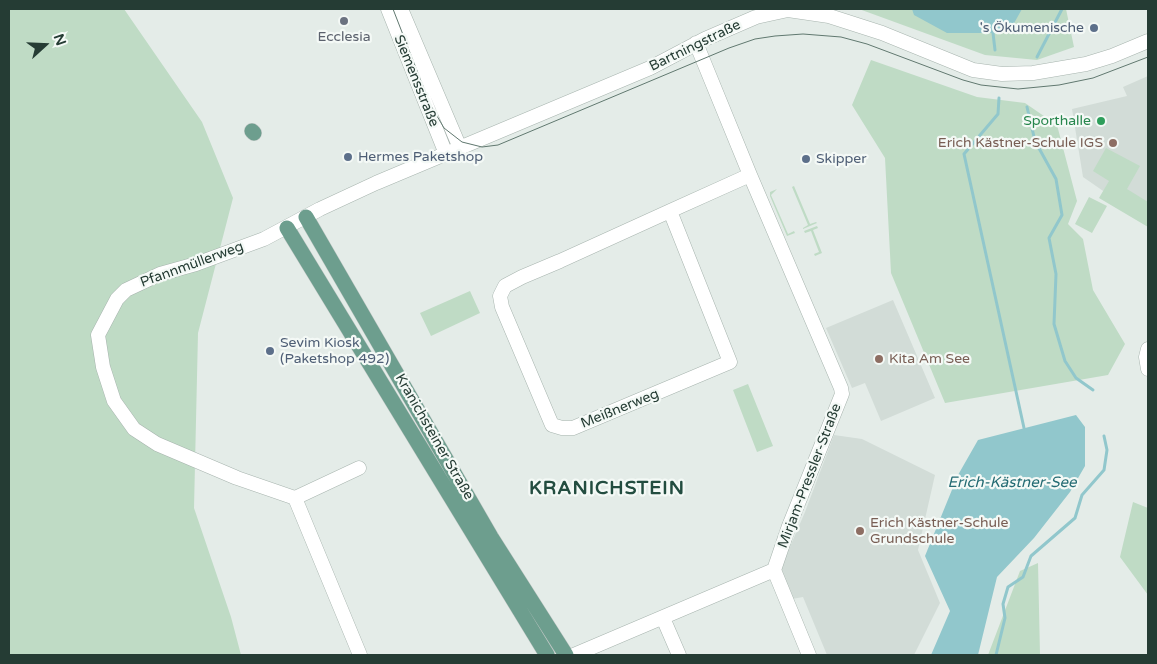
<!DOCTYPE html>
<html>
<head>
<meta charset="utf-8">
<style>
	body { margin:0 }
	#map { position:relative; width:1157px; height:664px; overflow:hidden; background:#e4ece8; font-family:"Varela Round",sans-serif }
	canvas { display:block }
	.frame { position:absolute; inset:0; border:10px solid #253c34; pointer-events:none }
	.north { position:absolute; left:20px; top:20px; width:50px; height:50px; -webkit-text-stroke:4px #f4f9f6; paint-order:stroke; rotate:70deg; font-size:14px; font-weight:700; line-height:20px; text-align:center; color:#253c34 }
	.north::after { content:''; display:block; margin:auto; width:18px; height:22px; background:#253c34; clip-path:polygon(50% 0,100% 100%,50% 72%,0 100%) }
</style>
</head>
<body>
<div id="map">
<canvas width="1157" height="664"></canvas>
<div class="frame"></div>
<div class="north">N</div>
</div>
<script>
const g = document.querySelector('canvas').getContext('2d');
g.lineJoin = 'round';
function fillPath(path, color) { g.fillStyle = color; g.fill(path, 'evenodd'); }
const shape = rows => new Path2D(rows.map(r => 'M' + r).join(''));
function strokePath(path, color, width, dash) { g.strokeStyle = color; g.lineWidth = width; g.lineCap = dash ? 'butt' : 'round'; g.setLineDash(dash || []); g.stroke(path); }
function label(font, color, halo, rows, align = 'center') {
  g.font = font + ' "Varela Round",sans-serif'; g.lineWidth = 4.5; g.setLineDash([]); g.textBaseline = 'middle'; g.strokeStyle = halo; g.fillStyle = color; for (const [text, x, y, turn = 0] of rows) {
    g.save(); g.translate(x, y); g.rotate((+turn || 0) * Math.PI / 180); g.textAlign = isNaN(turn) ? turn : align; if (halo) g.strokeText(text, 0, 0); g.fillText(text, 0, 0); g.restore();
  }
}
const built = shape([
	[1148,76,1148,222,1083,177,1072,109,1127,96,1123,87],
	[893,300,935,398,881,421,865,383,852,388,826,328],
	[834,435,862,439,935,475,918,550,940,603,914,655,827,655,803,597,792,599,780,570,805,512]
]);
const green = shape([
	[9,9,124,9,202,122,233,198,198,333,194,508,231,617,241,655,9,655],
	[859,9,1066,9,1074,47,1037,60,985,55],
	[871,60,977,97,1025,103,1057,125,1077,201,1068,224,1083,239,1093,290,1125,344,1108,375,945,403,891,273,885,158,852,105],
	[1106,148,1140,166,1127,189,1148,202,1148,227,1099,198,1109,181,1093,171],
	[794,186,810,224,816,222,817,223,803,229,803,228,808,225,792,187],
	[777,189,771,195,788,234,794,231,795,233,787,236,770,196,770,192],
	[1089,197,1107,206,1092,233,1075,224],
	[817,226,818,228,813,230,822,253,815,256,814,254,819,252,811,231,805,233,804,231],
	[470,291,480,313,431,336,420,313],
	[748,384,773,446,757,452,733,390],
	[1133,502,1148,508,1148,595,1120,557],
	[1038,563,1040,655,988,655,1020,571]
]);
const water = shape([
	[912,9,1022,9,1013,25,993,33,947,33,914,15],
	[1076,415,1085,427,1085,466,1070,492,1034,538,997,577,978,655,931,655,950,611,925,556,958,475,978,440]
]);
const stream = shape([
	[993,33,995,50],
	[1037,57,1062,9],
	[999,98,998,114,964,154,1024,428],
	[1027,107,1035,141,1056,179,1062,215,1049,238,1056,274,1054,324,1065,361,1076,378,1093,390],
	[996,655,1005,618,1003,604,1008,587,1023,577,1031,556,1075,518,1082,495,1104,470,1107,450,1104,436]
]);
const minor = shape([
	[388,9,446,154],
	[401,9,460,148],
	[670,211,730,362,573,428,562,428,552,425,502,307,500,296,505,286,522,277,560,261,670,211,750,175],
	[1148,349,1146,357,1148,369],
	[295,498,359,468],
	[774,570,809,655],
	[663,618,679,655],
	[360,655,295,498,237,478,157,444,134,429,114,401,103,367,98,335,117,299,126,290,160,274,196,264,264,239,320,209,376,183,650,68,705,39,756,17,788,10,829,16,882,33,973,70,1002,74,1033,73,1086,64,1112,56,1148,41],
	[574,655,774,570,789,526,842,394,841,388,750,175,696,43]
]);
const major = shape([
	[252,131,254,133],
	[306,217,491,537,566,655],
	[287,228,547,655]
]);
const tram = shape([
	[393,9,430,104,444,128,462,142,482,147,498,145,729,48,755,39,775,36,803,34,841,37,867,44,963,80,981,85,1018,89,1059,85,1093,78,1148,57]
]);
const markers = [
	[344,21,5,"#6b7280"],
	[1094,28,5,"#5c6f8a"],
	[1101,121,5,"#2e9e5b"],
	[1113,143,5,"#8d6e63"],
	[348,157,5,"#5c6f8a"],
	[806,159,5,"#5c6f8a"],
	[270,351,5,"#5c6f8a"],
	[879,359,5,"#8d6e63"],
	[860,531,5,"#8d6e63"]
];
const serviceNames = [
	["'s Ökumenische",1084,28,"right"],
	["Hermes Paketshop",358,157],
	["Skipper",816,159],
	["Sevim Kiosk",280,343],
	["(Paketshop 492)",280,359]
];
const worshipNames = [
	["Ecclesia",344,37]
];
const streetNames = [
	["Bartningstraße",695,46,-26],
	["Siemensstraße",416,81,68],
	["Pfannmüllerweg",192,265,-20],
	["Meißnerweg",620,409,-22],
	["Kranichsteiner Straße",434,437,60],
	["Mirjam-Pressler-Straße",810,476,-69]
];
const leisureNames = [
	["Sporthalle",1091,121]
];
const educationNames = [
	["Erich Kästner-Schule IGS",1103,143,"right"],
	["Kita Am See",889,359],
	["Erich Kästner-Schule",870,523],
	["Grundschule",870,539]
];
const waterNames = [
	["Erich-Kästner-See",1012,483]
];
const districtNames = [
	["KRANICHSTEIN",607,489]
];
fillPath(built, '#d2dcd7');
fillPath(green, '#bfdbc5');
fillPath(water, '#91c7cc');
strokePath(stream, '#91c7cc', 3);
strokePath(minor, '#a7b4ae', 15);
strokePath(major, '#c2c8c6', 16);
strokePath(minor, '#fff', 14);
strokePath(major, '#6d9e8e', 15);
strokePath(tram, '#60786f', 1);
for (const [x, y, r, color] of markers) { const dot = new Path2D(); dot.arc(x, y, r, 0, 2 * Math.PI); g.fillStyle = color; g.fill(dot); strokePath(dot, '#f4f9f6', 2); }
label('14px', '#4e5e75', '#f4f9f6', serviceNames, 'left');
label('14px', '#5b616d', '#f4f9f6', worshipNames);
label('14px', '#253c34', '#f4f9f6', streetNames);
label('14px', '#27864d', '#f4f9f6', leisureNames, 'right');
label('14px', '#785e54', '#f4f9f6', educationNames, 'left');
label('italic 15px', '#246b73', '#f4f9f6', waterNames);
g.letterSpacing = '1px';
label('bold 19px', '#234d40', '#f4f9f6', districtNames);
g.letterSpacing = '0px';
</script>
</body>
</html>
